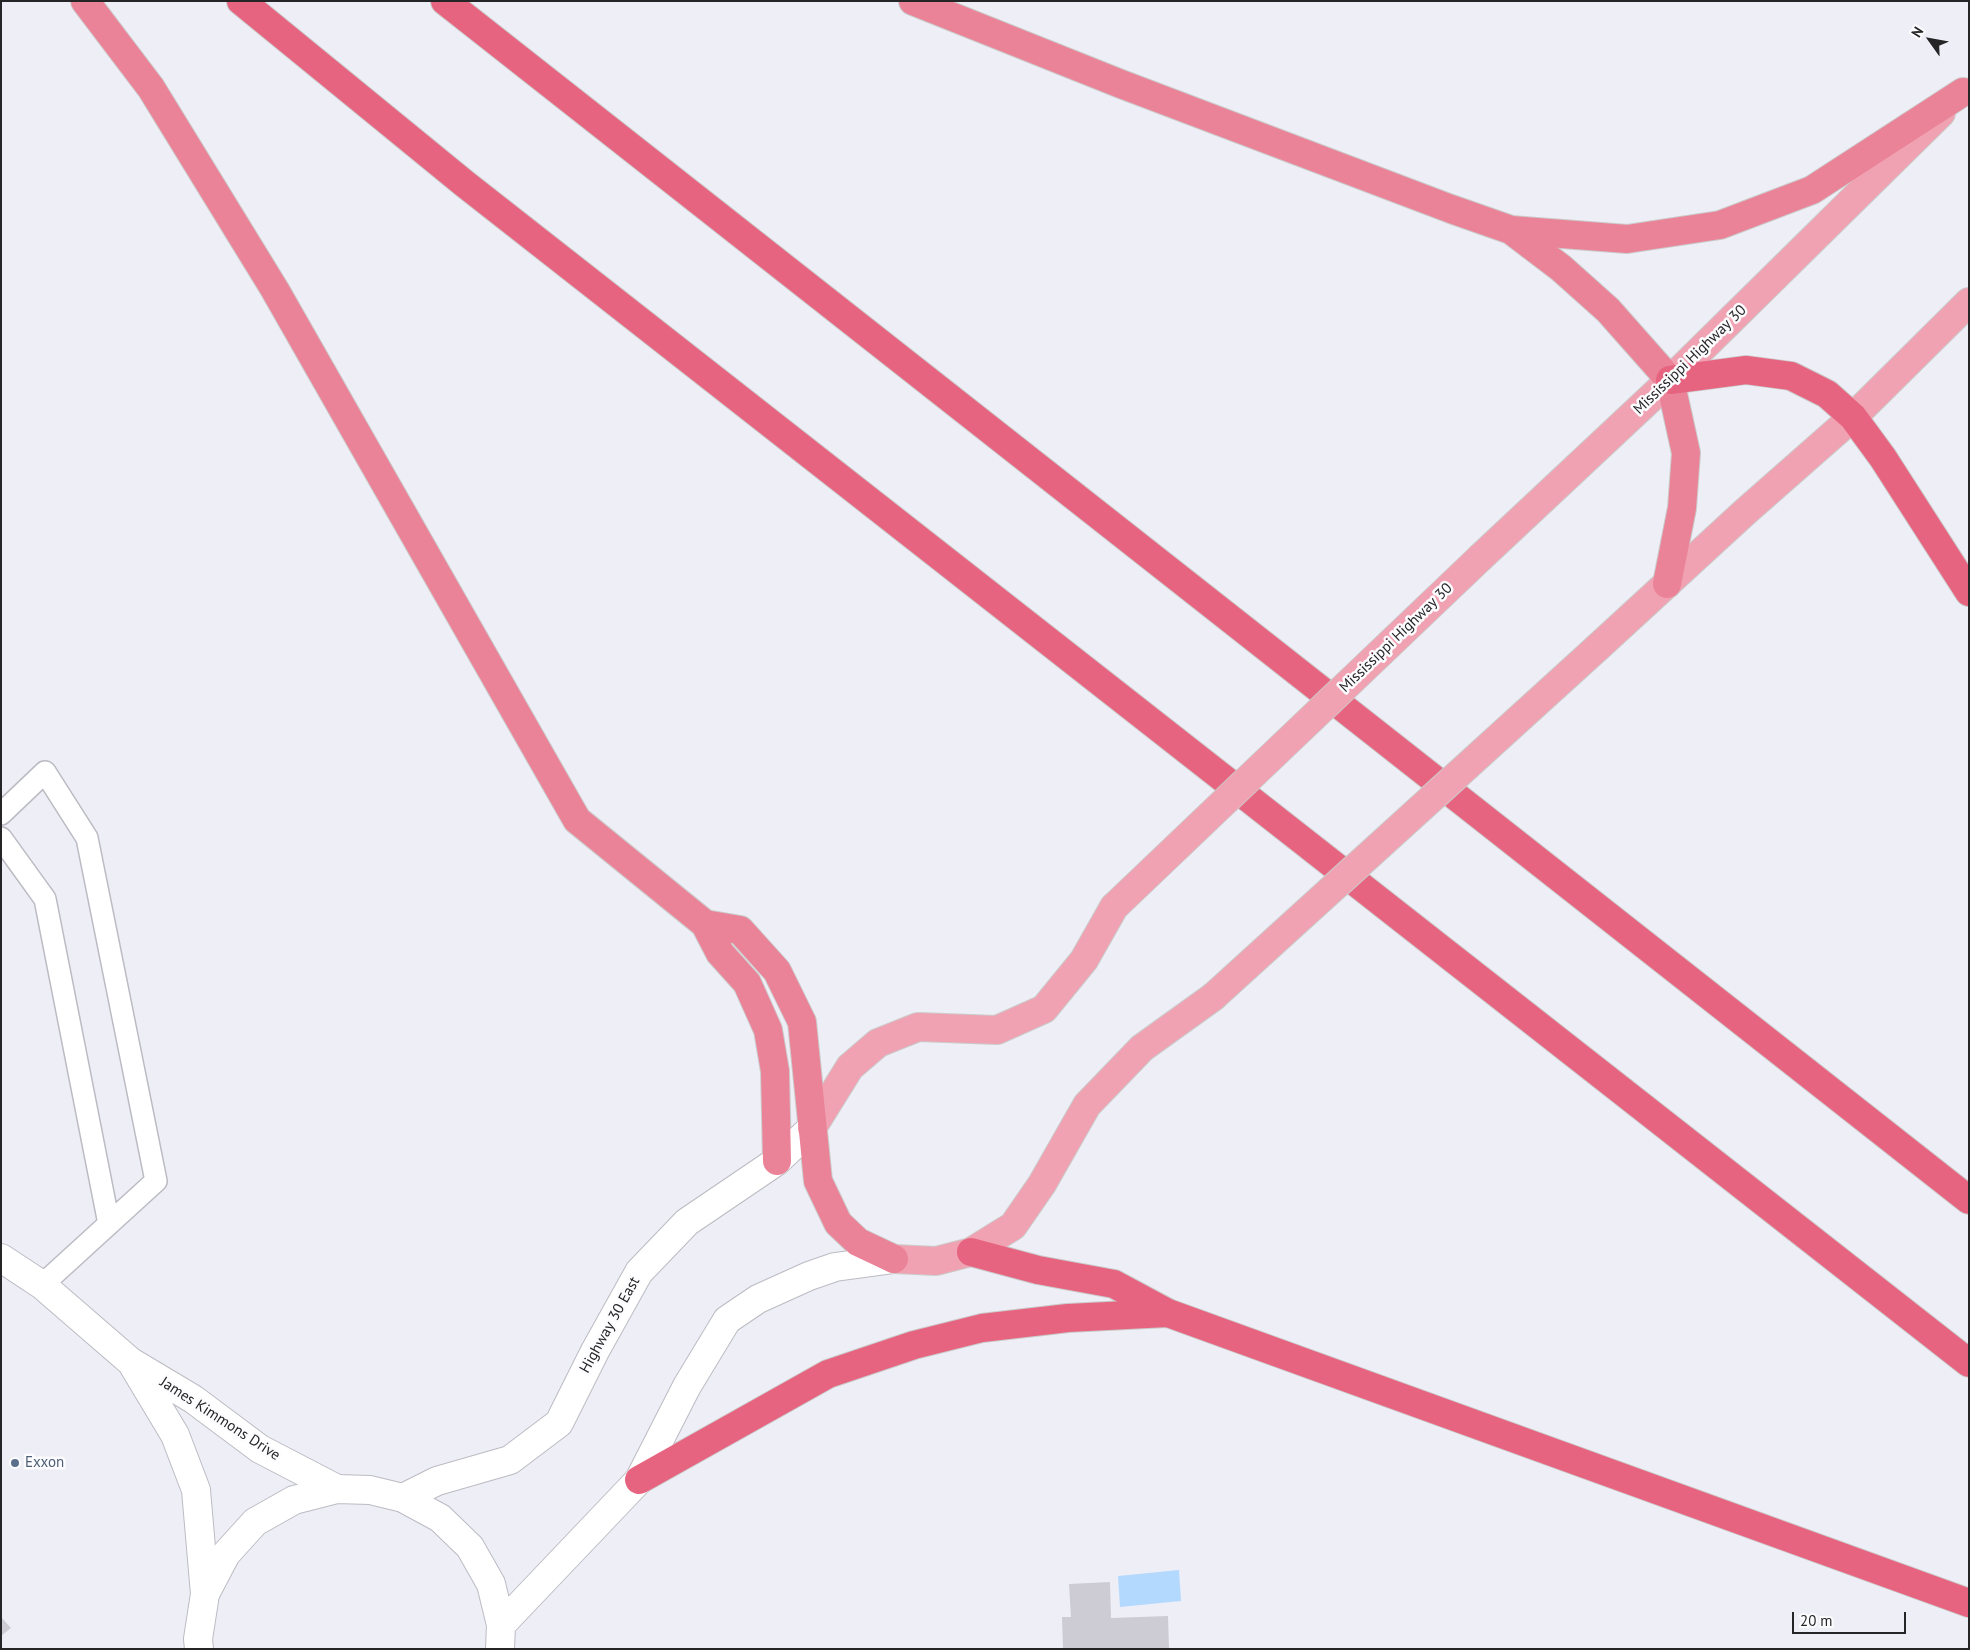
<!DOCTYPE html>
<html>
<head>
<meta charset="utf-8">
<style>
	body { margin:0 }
	#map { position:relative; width:1970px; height:1650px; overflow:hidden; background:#eeeef6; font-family:"PT Sans",sans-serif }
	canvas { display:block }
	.frame { position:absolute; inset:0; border:2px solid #252527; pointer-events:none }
	.north { position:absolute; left:1905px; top:15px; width:50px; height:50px; -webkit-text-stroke:4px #fcfcff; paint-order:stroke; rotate:302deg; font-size:14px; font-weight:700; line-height:20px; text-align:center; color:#252527 }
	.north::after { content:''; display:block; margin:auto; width:18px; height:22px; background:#252527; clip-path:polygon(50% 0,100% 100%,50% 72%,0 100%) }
	.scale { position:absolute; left:1792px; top:1612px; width:114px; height:22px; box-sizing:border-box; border:2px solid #252527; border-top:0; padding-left:6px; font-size:15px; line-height:18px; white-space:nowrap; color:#252527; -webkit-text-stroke:4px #fcfcff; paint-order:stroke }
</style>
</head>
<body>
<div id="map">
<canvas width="1970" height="1650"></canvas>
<div class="frame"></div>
<div class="north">N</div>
<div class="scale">20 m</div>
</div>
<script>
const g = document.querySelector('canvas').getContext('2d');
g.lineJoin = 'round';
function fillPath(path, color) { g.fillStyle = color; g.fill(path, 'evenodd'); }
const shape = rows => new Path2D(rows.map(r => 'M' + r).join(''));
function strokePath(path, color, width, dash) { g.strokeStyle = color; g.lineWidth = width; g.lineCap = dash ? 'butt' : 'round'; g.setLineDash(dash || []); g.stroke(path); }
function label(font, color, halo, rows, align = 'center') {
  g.font = font + ' "PT Sans",sans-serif'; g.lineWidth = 5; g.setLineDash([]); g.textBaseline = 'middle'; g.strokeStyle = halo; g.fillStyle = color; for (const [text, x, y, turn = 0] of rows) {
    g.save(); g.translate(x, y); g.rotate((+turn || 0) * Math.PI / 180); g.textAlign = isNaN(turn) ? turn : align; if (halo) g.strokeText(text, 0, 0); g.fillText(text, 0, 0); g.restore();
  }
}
const water = shape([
	[1179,1570,1181,1601,1120,1607,1118,1576]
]);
const building = shape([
	[1110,1582,1111,1618,1168,1616,1169,1649,1063,1649,1062,1617,1071,1617,1069,1584],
	[1,1617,11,1628,1,1636]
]);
const service = shape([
	[1,814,45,772,87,838,156,1181,42,1285],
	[1,838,45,899,109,1224]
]);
const minor = shape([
	[1,1258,42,1285,131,1362,193,1399,260,1449,337,1489],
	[133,1365,175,1435,196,1490,205,1594]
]);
const secondary = shape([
	[403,1498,437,1481,510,1460,559,1423,595,1351,639,1272,687,1222,777,1161,812,1128],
	[501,1625,639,1480,687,1386,727,1320,758,1299,809,1276,835,1267,894,1259],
	[199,1649,198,1639,205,1594,226,1554,255,1522,294,1500,337,1489,370,1490,403,1498,440,1518,470,1547,491,1584,501,1625,500,1649]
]);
const primary = shape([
	[1481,557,1670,380,1941,113],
	[1597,648,1745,512,1853,417,1969,302],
	[812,1128,850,1067,878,1043,918,1027,997,1030,1044,1009,1084,960,1114,907],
	[894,1259,936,1261,971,1252,1013,1226,1042,1184,1087,1105,1142,1048,1213,997]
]);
const trunk = shape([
	[85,1,151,88,275,290,577,820,705,924,740,930,777,971,802,1022,818,1181,838,1223,858,1242,894,1259],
	[913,1,1121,84,1451,209,1511,230,1561,268,1608,310,1670,380,1686,453,1682,508,1667,584],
	[1511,230,1627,239,1720,225,1812,190,1963,92],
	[705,924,720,953,747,983,768,1030,775,1071,777,1161]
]);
const motorway = shape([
	[241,1,465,184,1969,1363],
	[445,1,1969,1200],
	[1670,380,1746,370,1791,376,1827,394,1853,417,1883,458,1969,592],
	[971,1252,1038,1270,1114,1284,1168,1313,1969,1603],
	[639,1480,828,1374,914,1345,982,1328,1068,1318,1167,1313]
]);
const primaryBridge = shape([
	[1114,907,1481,557],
	[1213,997,1597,648]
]);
const markers = [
	[15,1463,5,"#5c6f8a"]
];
const streetNames = [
	["Mississippi Highway 30",1690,360,-44],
	["Mississippi Highway 30",1396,638,-44],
	["Highway 30 East",610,1325,-61],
	["James Kimmons Drive",220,1419,33]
];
const serviceNames = [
	["Exxon",25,1463]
];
fillPath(water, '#b4d9fe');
fillPath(building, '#cdccd4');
strokePath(service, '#bcbbc3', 24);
strokePath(minor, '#bcbbc3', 30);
strokePath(secondary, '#bcbbc3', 30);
strokePath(primary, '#cbcbcb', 30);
strokePath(trunk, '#cbcbcb', 30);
strokePath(motorway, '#cbcbcb', 30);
strokePath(service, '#fff', 21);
strokePath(minor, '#fff', 28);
strokePath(secondary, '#fff', 28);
strokePath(primary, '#f0a2b2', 28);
strokePath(trunk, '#eb8398', 28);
strokePath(motorway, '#e6647f', 28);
strokePath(primaryBridge, '#cbcbcb', 30, []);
strokePath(primaryBridge, '#f0a2b2', 28);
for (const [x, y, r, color] of markers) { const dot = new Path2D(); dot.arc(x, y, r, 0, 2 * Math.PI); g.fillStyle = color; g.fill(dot); strokePath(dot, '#fcfcff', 2); }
label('15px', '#252527', '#fcfcff', streetNames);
label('15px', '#4e5e75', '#fcfcff', serviceNames, 'left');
</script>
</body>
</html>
